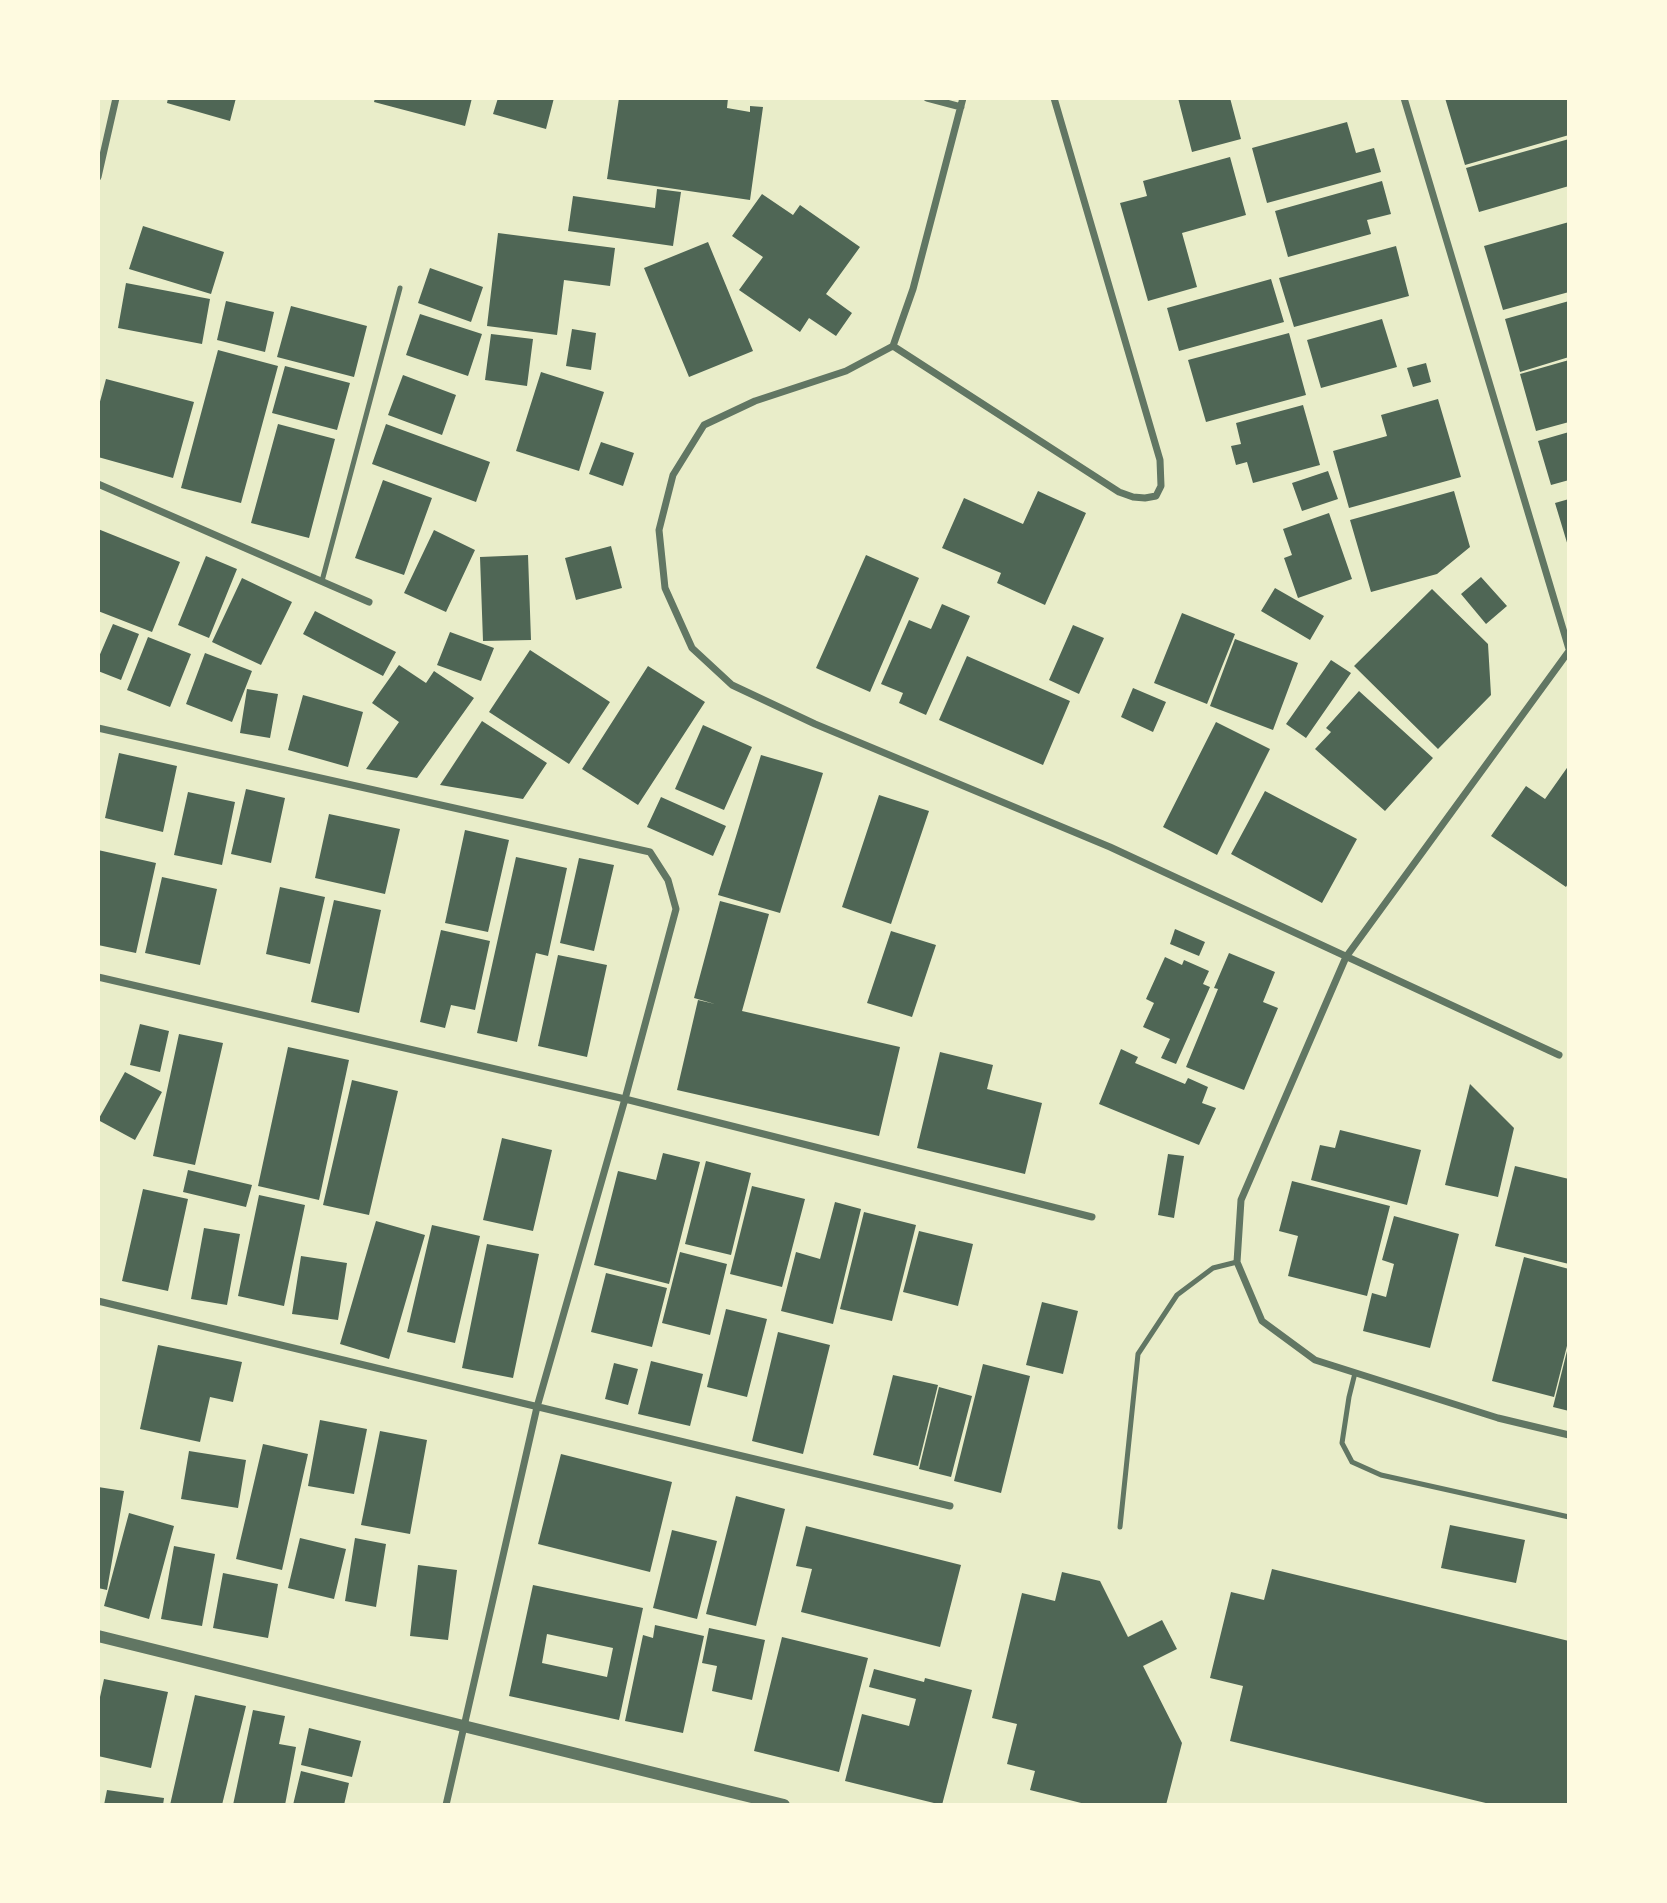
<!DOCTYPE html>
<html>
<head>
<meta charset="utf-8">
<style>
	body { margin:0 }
	#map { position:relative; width:1667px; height:1903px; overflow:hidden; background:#e9edc9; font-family:"Asap Condensed",sans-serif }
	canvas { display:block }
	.frame { position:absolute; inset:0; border:100px solid #fefae0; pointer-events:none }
</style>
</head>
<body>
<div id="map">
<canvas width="1667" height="1903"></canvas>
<div class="frame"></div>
</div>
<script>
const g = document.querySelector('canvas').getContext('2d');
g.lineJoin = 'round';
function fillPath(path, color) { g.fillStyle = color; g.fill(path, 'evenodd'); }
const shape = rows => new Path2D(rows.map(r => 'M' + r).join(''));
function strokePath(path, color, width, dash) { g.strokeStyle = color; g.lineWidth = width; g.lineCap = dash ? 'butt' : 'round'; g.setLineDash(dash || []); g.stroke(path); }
const building = shape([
	[168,98,236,98,230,121,167,103],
	[375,98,472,98,465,126,374,102],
	[498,98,554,98,546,129,493,114],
	[619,98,728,98,727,108,750,112,750,106,763,107,750,200,607,179],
	[1178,98,1230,98,1241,139,1192,152],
	[1445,98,1567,98,1569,106,1569,135,1465,165],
	[1347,122,1356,153,1374,148,1381,172,1267,203,1252,148],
	[1569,139,1569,186,1479,212,1466,168],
	[1230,157,1246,215,1182,233,1197,287,1148,301,1120,203,1147,196,1143,181],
	[1382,181,1391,214,1367,220,1371,234,1288,257,1275,211],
	[657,189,681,192,673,246,568,231,573,196,655,208],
	[762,194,793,215,800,205,860,247,826,294,852,313,836,336,809,318,800,332,739,290,763,257,732,236],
	[1569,222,1569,292,1503,310,1484,246],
	[143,226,224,252,211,294,129,269],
	[498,233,615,248,610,286,564,280,557,335,487,326],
	[708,242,753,351,689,377,644,268],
	[1396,246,1409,296,1294,327,1279,278],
	[430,268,483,287,471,322,418,303],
	[1271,279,1284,322,1179,351,1167,308],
	[126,283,210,299,202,344,118,328],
	[226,301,274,312,265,352,217,340],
	[1569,301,1569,357,1520,372,1505,319],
	[291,306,367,326,354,377,277,357],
	[420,314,482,334,468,376,406,355],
	[1382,319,1397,367,1321,388,1307,340],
	[572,329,596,333,591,370,566,366],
	[1289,333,1306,395,1206,422,1188,360],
	[491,334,533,339,527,386,485,380],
	[218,350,278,366,241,503,181,488],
	[1569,360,1569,422,1536,431,1520,374],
	[1426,363,1431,382,1413,387,1407,368],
	[285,366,350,383,337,430,272,413],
	[541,372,604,392,579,471,516,451],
	[403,375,456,395,442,435,388,415],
	[106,379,194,402,173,478,98,457,98,409],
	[1438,399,1461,477,1349,508,1333,451,1387,436,1381,415],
	[1303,405,1320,465,1253,483,1247,462,1236,465,1231,446,1241,444,1236,423],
	[278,424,335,439,309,538,251,523],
	[386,424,490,462,476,502,372,464],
	[1569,432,1569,480,1551,485,1538,441],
	[601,442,634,453,623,486,589,474],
	[1328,471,1338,499,1302,511,1292,483],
	[383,480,432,498,404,575,355,558],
	[1038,491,1086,513,1045,605,997,583,1001,573,942,548,964,498,1023,524],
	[1454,491,1470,547,1437,574,1371,592,1350,520],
	[1569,499,1569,546,1568,546,1555,503],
	[1329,513,1352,579,1298,598,1284,558,1292,555,1283,529],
	[98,529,180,562,152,632,98,611],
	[434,530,475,550,446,612,404,593],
	[611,546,622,588,576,600,565,558],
	[528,555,531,640,483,641,480,557],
	[866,555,919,578,870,692,816,668],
	[206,556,237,569,209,638,178,625],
	[1481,577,1507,606,1486,624,1461,594],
	[242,578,292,602,261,665,212,642],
	[1275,588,1324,616,1310,640,1261,611],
	[1432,589,1488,644,1491,695,1438,749,1354,666],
	[942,604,970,616,926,715,899,703,903,693,881,684,909,620,931,629],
	[315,611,396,652,383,676,303,634],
	[1182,613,1235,634,1207,704,1154,683],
	[113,624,139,634,121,680,98,671,98,659],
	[1073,625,1104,638,1079,694,1049,680],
	[450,632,494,648,481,681,437,665],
	[148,637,191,654,170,707,127,690],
	[1235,639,1298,663,1273,730,1210,706],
	[530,650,610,702,569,764,489,712],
	[205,653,252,671,232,722,186,704],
	[967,656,1070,701,1043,765,939,720],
	[1331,660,1351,673,1306,738,1286,724],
	[399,665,426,683,434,671,474,698,417,778,366,769,399,722,372,703],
	[648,666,705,702,638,805,582,769],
	[1133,688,1166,702,1153,732,1121,717],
	[247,689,278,694,270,738,240,733],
	[1359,691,1433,758,1385,811,1315,749,1331,732,1326,728],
	[303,695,363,712,348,767,288,750],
	[482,721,547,763,523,799,440,785],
	[1216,722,1270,749,1217,855,1163,827],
	[703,725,752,747,724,810,675,789],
	[119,753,177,766,163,832,105,818],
	[761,755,823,773,780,913,718,895],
	[1569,765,1569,882,1566,887,1491,836,1526,786,1545,799],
	[246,789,285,798,271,863,231,854],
	[1265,791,1357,839,1322,903,1231,854],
	[188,792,235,802,222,865,174,855],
	[879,795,929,811,891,924,842,907],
	[661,797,726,826,713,856,647,827],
	[329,814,400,829,385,894,315,878],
	[465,830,509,840,488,932,445,923],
	[98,850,156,863,136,953,98,945],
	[516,857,567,868,548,956,536,953,517,1042,477,1033],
	[579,858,614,865,594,951,560,943],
	[162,877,217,889,200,965,145,953],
	[280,887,325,897,310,964,266,954],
	[334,900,381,910,359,1013,311,1002],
	[720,901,769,914,742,1011,900,1047,879,1136,677,1090,698,1000,715,1004,694,998],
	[1175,929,1205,942,1199,956,1170,944],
	[441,930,490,941,475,1010,451,1005,445,1028,420,1022],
	[891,931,936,945,912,1017,867,1003],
	[1229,953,1275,972,1263,1002,1278,1008,1244,1090,1186,1067,1218,989,1214,988],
	[558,955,607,965,587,1057,538,1046],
	[1165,957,1182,965,1184,960,1209,971,1203,984,1210,987,1176,1064,1161,1058,1170,1039,1143,1027,1154,1003,1146,999],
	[140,1024,169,1031,160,1072,130,1065],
	[179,1034,223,1043,195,1165,153,1156],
	[288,1047,349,1060,319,1200,258,1186],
	[1121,1049,1138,1057,1135,1063,1185,1084,1188,1078,1208,1087,1202,1103,1216,1108,1199,1145,1099,1104],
	[940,1052,993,1065,987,1089,1042,1103,1025,1174,917,1148],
	[125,1072,162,1092,135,1140,98,1120],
	[352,1080,398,1091,369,1215,323,1205],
	[1470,1084,1514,1128,1498,1197,1445,1185],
	[1340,1130,1421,1150,1407,1205,1311,1180,1320,1145,1335,1148],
	[502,1138,552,1150,533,1231,483,1220],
	[663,1153,700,1162,669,1284,594,1265,618,1171,656,1180],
	[1168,1154,1184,1156,1174,1218,1158,1215],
	[706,1161,751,1173,731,1255,685,1244],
	[1515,1166,1569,1179,1569,1264,1495,1246],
	[188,1170,252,1185,246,1207,183,1192],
	[1292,1181,1390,1206,1367,1296,1288,1276,1298,1236,1279,1231],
	[752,1186,805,1199,782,1287,730,1274],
	[143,1189,188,1199,168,1291,122,1281],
	[259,1195,305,1205,284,1306,238,1296],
	[835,1202,861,1209,833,1324,781,1311,796,1252,820,1259],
	[864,1212,916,1225,892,1321,840,1309],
	[1394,1216,1459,1234,1430,1348,1363,1331,1372,1293,1386,1297,1394,1264,1382,1260],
	[376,1221,425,1235,389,1359,340,1344],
	[432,1225,480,1236,455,1343,407,1332],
	[204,1228,240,1234,227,1305,191,1299],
	[919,1231,973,1244,958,1306,903,1292],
	[487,1244,539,1254,513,1378,462,1368],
	[680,1252,727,1264,710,1335,662,1323],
	[301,1256,347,1263,338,1320,292,1314],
	[1524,1257,1569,1269,1569,1338,1554,1397,1492,1381],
	[606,1273,667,1288,652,1347,591,1332],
	[1042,1302,1078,1311,1063,1374,1026,1365],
	[726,1309,767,1319,747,1397,707,1387],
	[778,1332,830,1345,803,1454,752,1441],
	[158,1345,242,1362,233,1402,210,1397,200,1442,140,1429],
	[1568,1347,1569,1347,1569,1411,1553,1407],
	[651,1361,703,1374,690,1426,638,1414],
	[614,1363,638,1369,628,1405,605,1399],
	[983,1364,1030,1376,1001,1493,954,1481],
	[893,1375,938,1385,918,1466,873,1455],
	[939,1387,972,1396,951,1477,919,1469],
	[320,1420,367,1429,354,1494,308,1486],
	[380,1431,427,1440,410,1534,361,1525],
	[263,1444,308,1454,282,1570,236,1559],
	[189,1451,246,1460,238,1508,181,1499],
	[561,1454,672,1482,650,1572,538,1544],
	[98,1487,124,1491,107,1590,98,1588],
	[736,1496,785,1509,756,1626,706,1614],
	[129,1513,174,1526,149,1619,104,1606],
	[1450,1525,1525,1540,1516,1583,1441,1568],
	[806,1526,961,1565,940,1647,801,1612,812,1569,796,1566],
	[672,1530,717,1541,697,1619,653,1608],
	[300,1538,346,1549,334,1599,288,1588],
	[355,1538,386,1544,376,1607,345,1601],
	[174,1546,215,1554,202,1626,161,1619],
	[418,1565,457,1570,448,1640,410,1636],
	[1272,1569,1569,1641,1569,1805,1494,1805,1230,1741,1243,1686,1210,1678,1231,1592,1264,1600],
	[1062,1572,1100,1581,1128,1637,1162,1620,1177,1649,1143,1666,1182,1743,1166,1805,1089,1805,1030,1790,1035,1771,1007,1764,1017,1724,992,1718,1022,1593,1055,1601],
	[223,1573,278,1584,268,1638,213,1628],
	[533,1585,643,1608,619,1720,509,1696],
	[547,1634,613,1648,607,1677,542,1663],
	[655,1625,704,1636,683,1733,625,1721,643,1635,653,1638],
	[709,1628,765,1640,752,1700,712,1691,717,1666,702,1663],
	[782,1637,868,1658,839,1772,754,1751],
	[874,1669,924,1682,925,1678,972,1690,942,1805,845,1781,862,1714,909,1726,916,1699,869,1687],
	[104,1679,168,1692,151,1768,98,1756,98,1706],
	[195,1695,246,1706,222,1805,170,1805],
	[253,1710,285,1716,279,1744,296,1747,285,1805,233,1805],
	[309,1728,361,1741,352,1777,301,1765],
	[301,1771,349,1783,344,1805,293,1805],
	[107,1790,164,1798,163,1805,104,1805]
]);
const service = shape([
	[322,581,400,288],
	[1355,1373,1349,1397,1342,1443,1352,1462,1381,1475,1569,1517],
	[1120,1527,1138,1354,1177,1295,1213,1268,1237,1262]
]);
const minor = shape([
	[927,98,961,107],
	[1404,98,1569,649],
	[98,177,116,98],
	[893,346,846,371,755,401,704,425,673,475,659,530,665,588,692,648,732,685,815,724,1110,847,1559,1055],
	[893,346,1119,492,1133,497,1145,498,1156,496,1161,486,1160,460,1054,98],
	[893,346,913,289,963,98],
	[98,484,369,602],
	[1569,651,1346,957,1241,1200,1237,1262,1262,1321,1315,1360,1498,1418,1569,1435],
	[98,728,650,852,668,880,676,909,625,1099,537,1407,446,1805],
	[98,977,625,1099,1092,1217],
	[98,1301,950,1506]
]);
const tertiary = shape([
	[98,1636,784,1805]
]);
fillPath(building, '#4f6655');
strokePath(service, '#617663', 5);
strokePath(minor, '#617663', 7);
strokePath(tertiary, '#617663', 12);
</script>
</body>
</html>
